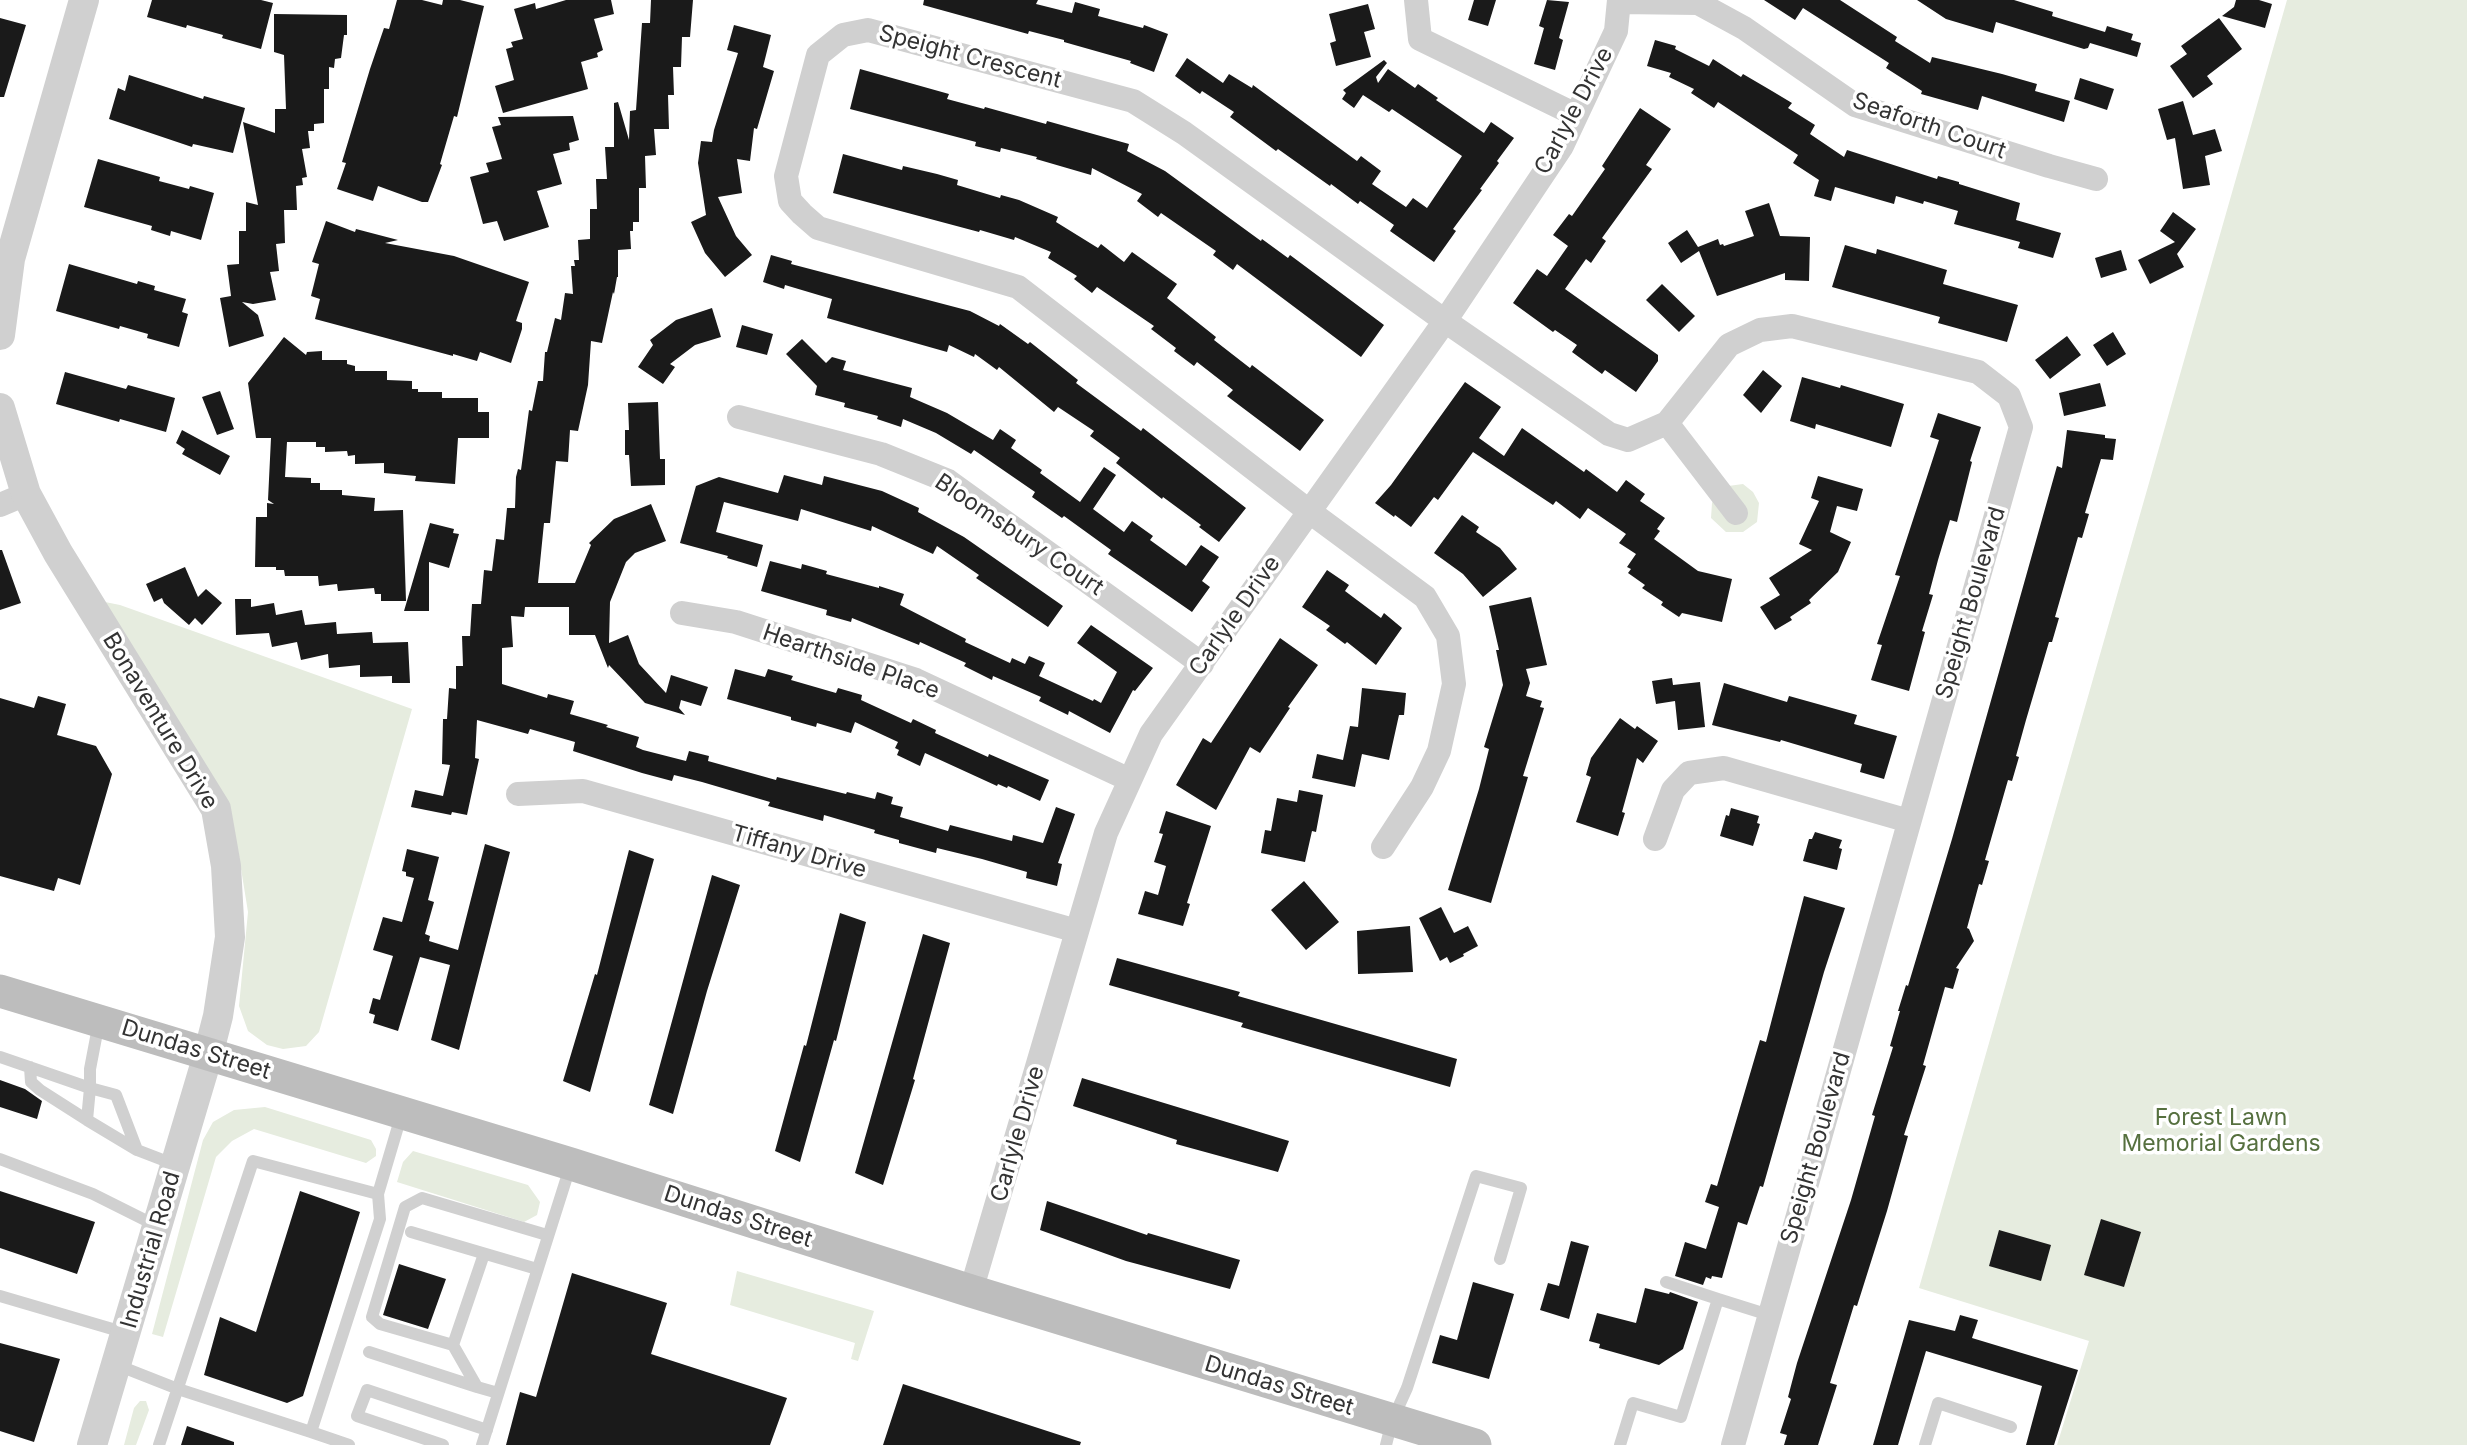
<!DOCTYPE html>
<html>
<head>
<meta charset="utf-8">
<style>
	body { margin:0 }
	canvas { display:block; background:#fff }
</style>
</head>
<body>
<canvas width="2467" height="1445"></canvas>
<script>
const g = document.querySelector('canvas').getContext('2d');
g.lineJoin = 'round';
function fillPath(path, color) { g.fillStyle = color; g.fill(path, 'evenodd'); }
const shape = rows => new Path2D(rows.map(r => 'M' + r).join(''));
function strokePath(path, color, width, dash) { g.strokeStyle = color; g.lineWidth = width; g.lineCap = dash ? 'butt' : 'round'; g.setLineDash(dash || []); g.stroke(path); }
function label(font, color, halo, rows, align = 'center') {
  g.font = font + ' Inter,sans-serif'; g.lineWidth = 7; g.setLineDash([]); g.textBaseline = 'middle'; g.strokeStyle = halo; g.fillStyle = color; for (const [text, x, y, turn = 0] of rows) {
    g.save(); g.translate(x, y); g.rotate((+turn || 0) * Math.PI / 180); g.textAlign = isNaN(turn) ? turn : align; if (halo) g.strokeText(text, 0, 0); g.fillText(text, 0, 0); g.restore();
  }
}
const green = shape([
	[2287,0,2467,0,2467,1445,2057,1445,2089,1341,1919,1288],
	[1743,484,1753,492,1759,503,1757,522,1743,532,1726,532,1711,518,1712,503,1721,487],
	[105,602,120,605,412,709,319,1032,306,1046,283,1049,267,1045,248,1031,239,1006,248,912,238,850],
	[265,1107,371,1140,376,1149,376,1156,366,1163,254,1129,232,1141,216,1157,163,1337,152,1334,203,1140,213,1122,234,1110],
	[413,1151,528,1185,540,1202,537,1215,524,1222,397,1182,403,1162],
	[737,1271,874,1311,858,1361,851,1359,855,1343,730,1305],
	[140,1401,146,1401,149,1410,136,1445,124,1445,134,1408]
]);
const building = shape([
	[152,0,261,0,273,3,261,49,222,38,223,35,187,25,186,28,147,17],
	[397,0,422,0,442,5,443,0,460,0,484,6,457,117,454,116,440,164,442,165,428,202,422,202,378,186,373,201,337,189,346,163,342,162,370,69,384,28,389,29],
	[566,0,611,0,614,14,594,19,603,50,597,53,598,57,581,62,588,89,503,113,495,86,514,80,506,49,513,47,511,42,523,39,514,9,535,3,536,9],
	[651,0,693,0,690,37,682,37,681,67,673,67,674,95,668,95,669,129,654,129,656,155,645,156,646,188,639,188,639,222,633,222,633,231,630,231,631,249,618,250,618,277,617,277,614,294,613,292,602,343,591,341,588,385,578,431,570,430,568,462,556,461,550,523,544,523,538,583,575,583,591,545,589,543,614,519,651,504,666,541,635,553,626,562,610,602,609,643,628,635,639,664,666,693,671,675,708,687,701,706,681,700,679,708,685,715,645,703,609,665,608,668,595,635,569,635,569,607,525,607,524,617,511,616,513,647,502,648,502,684,547,698,548,694,574,701,570,714,608,725,606,727,639,737,636,747,643,750,686,761,689,751,709,756,708,761,776,780,777,777,846,794,847,792,875,799,877,792,893,797,891,804,903,807,900,817,948,831,950,825,1012,841,1013,835,1043,843,1056,807,1075,814,1058,863,1062,864,1057,886,1026,878,1027,872,982,859,937,848,936,853,899,843,899,840,874,833,875,830,824,815,823,821,768,806,770,802,702,782,674,775,672,781,642,773,573,751,575,742,530,729,528,734,477,720,475,758,479,759,467,815,452,812,451,815,411,807,415,790,443,796,450,765,442,764,443,719,447,719,449,688,456,689,456,666,463,666,462,636,470,636,472,604,481,604,484,570,492,571,496,539,504,540,507,508,515,508,516,477,518,469,521,470,529,410,532,411,538,381,543,381,545,352,547,352,555,318,561,320,565,293,573,294,571,266,575,266,574,260,579,260,578,240,590,239,590,209,597,209,596,179,607,179,605,147,614,147,614,103,618,102,629,140,630,111,636,110,642,23,650,23],
	[924,0,1038,0,1036,4,1072,13,1075,2,1100,9,1098,16,1143,28,1144,25,1168,34,1154,72,1130,63,1131,61,1064,42,1064,40,1029,31,1028,34,923,5],
	[1474,0,1496,0,1488,26,1468,20],
	[1547,0,1569,2,1559,38,1563,40,1555,70,1534,64,1544,28,1539,26],
	[1764,0,1840,0,1897,37,1895,41,1930,63,1932,57,2002,74,2037,84,2035,91,2070,101,2064,122,1982,96,1978,110,1921,94,1922,91,1886,68,1889,63,1803,8,1795,20],
	[1917,0,2014,0,2053,12,2052,16,2105,32,2107,26,2133,34,2131,40,2141,43,2137,57,2090,43,2088,48,2084,49,1996,22,1993,33,1946,19],
	[2236,0,2259,0,2272,4,2265,28,2222,16,2234,7],
	[1368,4,1375,29,1364,32,1371,57,1336,66,1330,43,1336,41,1329,14],
	[274,14,347,15,347,35,344,35,341,58,335,59,334,68,329,67,329,89,324,89,324,123,314,124,314,131,308,131,310,148,302,149,307,177,302,178,303,185,296,186,297,210,284,210,285,243,276,244,279,271,270,272,276,300,253,304,242,302,258,315,264,336,229,347,220,298,231,296,227,265,239,264,239,231,246,231,246,202,258,205,243,122,275,133,275,109,286,109,284,55,274,52],
	[0,18,26,25,4,97,0,97],
	[2219,18,2242,49,2207,76,2213,84,2193,98,2170,66,2187,54,2181,46],
	[734,25,771,35,763,67,774,71,757,129,754,128,750,161,737,159,742,193,718,197,736,236,752,255,725,277,705,253,691,222,706,215,698,163,701,141,712,142,714,130,738,53,727,50],
	[1655,40,1676,46,1675,49,1709,66,1713,59,1741,77,1743,74,1772,91,1792,103,1788,108,1815,125,1810,134,1844,157,1847,150,1937,179,1938,176,1959,182,1959,184,2020,203,2016,220,2061,233,2053,258,2018,248,2020,242,1954,224,1958,211,1924,201,1923,204,1896,196,1894,204,1835,187,1831,201,1814,196,1819,180,1793,163,1798,155,1718,102,1714,108,1691,93,1694,89,1669,77,1671,73,1647,66],
	[1187,58,1223,83,1229,74,1252,88,1253,85,1357,161,1361,156,1381,171,1372,184,1406,207,1413,198,1427,208,1462,156,1392,109,1389,112,1363,95,1354,108,1342,99,1346,93,1343,90,1384,60,1387,63,1376,77,1378,83,1388,69,1415,88,1418,84,1438,98,1436,100,1484,133,1491,122,1514,138,1497,161,1499,163,1480,189,1482,190,1453,229,1456,231,1434,262,1390,231,1394,225,1360,201,1358,204,1331,184,1330,186,1278,149,1276,151,1230,117,1234,112,1202,91,1200,94,1175,76],
	[860,69,949,94,947,99,984,109,985,107,1046,124,1047,121,1129,144,1127,151,1165,171,1261,241,1262,239,1288,258,1290,255,1384,325,1361,357,1237,264,1233,270,1213,255,1216,251,1161,213,1158,217,1137,201,1142,194,1092,168,1091,175,1036,159,1037,157,1001,148,1000,152,975,146,976,142,850,109],
	[129,75,203,99,204,96,245,108,233,153,193,144,192,147,109,119,118,88,125,91],
	[2080,78,2114,89,2107,110,2074,99],
	[2183,101,2193,135,2215,129,2222,151,2205,156,2210,185,2183,189,2175,138,2167,140,2158,109],
	[1640,108,1671,129,1646,165,1652,169,1602,238,1606,241,1591,263,1586,259,1565,289,1658,355,1658,361,1636,392,1605,370,1602,374,1572,352,1577,345,1555,330,1553,332,1513,303,1537,269,1547,276,1568,246,1553,235,1569,214,1572,216,1605,169,1602,166],
	[573,116,579,140,569,143,570,150,553,154,562,184,537,191,549,227,504,241,497,221,483,224,470,177,489,172,486,163,502,159,492,127,501,125,498,117],
	[843,154,902,170,903,166,937,174,958,180,957,185,1000,198,1001,195,1019,200,1058,217,1056,222,1098,248,1101,244,1124,262,1132,252,1177,284,1167,298,1216,337,1214,340,1250,368,1252,365,1324,420,1300,451,1227,396,1233,390,1197,362,1194,366,1174,351,1176,348,1151,329,1154,326,1097,287,1092,293,1074,279,1077,276,1048,258,1051,252,1015,237,1014,240,980,230,979,232,833,193],
	[98,159,160,177,159,181,189,189,190,186,214,193,201,240,171,231,170,236,151,230,152,226,84,207],
	[1769,203,1780,236,1810,237,1809,281,1785,280,1785,273,1717,296,1699,251,1681,263,1668,243,1687,230,1698,247,1718,239,1720,245,1723,244,1724,246,1754,236,1745,211],
	[2173,212,2196,229,2177,254,2184,267,2150,284,2138,260,2175,242,2160,231],
	[326,221,355,232,356,229,398,240,385,243,454,256,529,282,516,321,522,323,522,329,511,363,480,352,477,361,453,354,453,356,315,319,320,299,311,296,319,264,312,262],
	[1845,245,1876,254,1877,249,1947,270,1943,284,2018,305,2007,342,1938,323,1940,317,1832,287],
	[2121,250,2127,270,2101,278,2095,258],
	[771,255,792,261,791,264,970,311,999,326,1000,324,1028,344,1030,342,1078,380,1076,383,1141,431,1143,428,1246,508,1219,542,1199,527,1201,525,1163,497,1162,499,1116,463,1120,458,1090,436,1094,431,1058,407,1054,412,999,367,997,370,975,354,974,357,949,345,947,352,827,318,832,299,785,285,784,289,763,282],
	[69,264,137,284,138,281,155,286,154,290,186,299,182,312,188,314,179,347,147,338,148,334,120,326,119,329,56,311],
	[1662,284,1695,316,1679,332,1646,300],
	[712,308,721,337,695,345,670,364,675,367,663,384,638,367,653,345,650,340,676,320],
	[742,325,773,334,767,355,736,347],
	[2113,332,2126,354,2107,366,2093,345],
	[2067,336,2081,355,2050,379,2035,360],
	[284,337,306,355,307,352,322,351,322,360,347,360,347,364,355,366,355,371,387,371,387,380,412,381,412,389,418,389,418,392,442,392,442,398,478,398,478,412,489,412,489,438,458,438,455,484,415,481,416,476,384,473,384,463,355,464,355,455,348,456,347,451,325,452,325,447,316,447,316,442,287,442,285,477,311,478,311,483,320,483,320,490,342,490,342,495,375,498,374,511,403,510,406,601,381,601,381,594,375,594,374,588,338,591,337,584,319,586,318,576,285,576,284,570,276,570,276,567,255,567,256,517,267,517,267,503,274,504,268,500,271,438,256,438,248,383],
	[802,339,826,363,832,357,846,361,843,370,912,388,910,397,947,413,993,440,1000,429,1016,440,1011,448,1042,470,1040,473,1080,502,1104,467,1116,475,1093,509,1124,532,1132,521,1153,536,1150,540,1186,566,1201,545,1219,557,1202,581,1210,587,1192,612,1108,554,1111,550,1064,516,1062,518,1032,497,1035,492,974,450,971,454,936,433,903,419,901,427,877,419,878,416,844,407,845,403,815,395,817,386,786,354],
	[1763,370,1782,386,1761,413,1743,395],
	[65,372,126,389,128,385,175,398,166,432,120,419,119,422,56,404],
	[1802,377,1840,388,1841,385,1904,404,1891,447,1816,424,1815,429,1790,421],
	[1465,382,1501,407,1479,438,1504,456,1522,428,1584,472,1586,469,1617,492,1626,480,1645,494,1640,501,1665,518,1657,529,1660,531,1654,539,1698,571,1732,579,1722,622,1682,613,1679,617,1661,605,1663,602,1642,588,1645,585,1628,573,1631,569,1627,567,1636,554,1619,543,1626,534,1588,508,1580,519,1556,501,1553,505,1473,452,1438,500,1434,497,1411,527,1395,515,1394,517,1375,503,1391,485],
	[2100,383,2106,406,2064,416,2059,393],
	[220,391,234,429,217,435,202,397],
	[658,402,660,459,665,459,665,485,631,486,629,455,625,455,625,430,629,430,628,403],
	[1938,413,1981,427,1970,461,1972,462,1957,522,1950,520,1938,560,1929,594,1933,595,1922,631,1925,632,1909,691,1871,680,1882,645,1877,644,1900,576,1895,575,1939,440,1930,437],
	[182,430,230,456,220,475,182,454,185,449,176,443],
	[2067,430,2105,435,2105,438,2116,439,2113,460,2101,459,2085,513,2089,514,2082,538,2078,537,2055,617,2059,618,2052,642,2049,642,2026,720,2016,756,2019,757,2012,781,2008,780,1985,860,1989,861,1982,885,1979,884,1967,928,1969,929,1974,941,1956,968,1959,969,1953,989,1945,987,1923,1065,1926,1066,1904,1135,1908,1136,1887,1211,1857,1306,1854,1305,1830,1383,1837,1385,1818,1445,1784,1445,1787,1435,1780,1433,1791,1399,1788,1397,1797,1363,1851,1200,1875,1116,1872,1115,1893,1047,1890,1046,1900,1011,1898,1011,1906,985,1908,986,1952,839,2057,466,2062,468],
	[784,475,822,485,824,476,882,491,919,508,918,512,964,537,1063,606,1048,627,976,578,979,575,937,546,933,554,872,526,871,531,801,509,798,521,724,502,716,532,763,545,757,567,727,558,728,556,680,543,696,486,719,477,778,493],
	[1818,476,1863,489,1857,511,1837,506,1830,532,1851,542,1838,572,1809,600,1811,603,1790,617,1792,620,1775,630,1760,607,1780,595,1769,578,1812,550,1799,544,1819,501,1811,498],
	[1462,515,1479,527,1476,532,1500,548,1517,569,1483,597,1463,574,1434,553],
	[430,523,454,529,453,533,459,534,449,568,429,562,429,611,404,611],
	[0,550,2,550,21,603,0,610],
	[770,561,801,569,802,564,827,571,826,574,879,588,879,586,904,594,900,605,966,639,965,642,1010,663,1012,658,1025,664,1029,656,1045,663,1039,676,1093,701,1094,699,1101,703,1117,672,1077,643,1091,625,1153,668,1135,691,1133,690,1110,733,1069,711,1068,715,1039,701,1041,697,993,676,992,680,964,666,966,663,920,642,919,645,852,618,851,622,826,615,827,610,761,591],
	[185,567,198,597,206,589,222,603,202,625,195,618,189,625,164,603,162,598,154,602,146,584],
	[1327,570,1349,585,1345,591,1381,618,1384,613,1402,628,1376,665,1347,642,1345,644,1326,630,1330,626,1302,607],
	[1531,597,1547,665,1526,669,1530,683,1526,696,1542,701,1540,707,1544,708,1523,776,1528,777,1491,903,1448,890,1479,789,1489,749,1484,747,1503,685,1496,650,1499,650,1489,606],
	[235,599,251,599,251,607,274,603,276,615,302,610,305,625,336,622,337,634,372,632,373,643,408,642,410,683,392,683,392,676,360,677,360,665,329,668,328,654,301,660,297,642,272,647,269,633,236,635],
	[1280,638,1318,665,1288,707,1290,708,1260,753,1250,747,1216,810,1176,785,1203,738,1211,743],
	[735,669,765,677,768,669,793,676,791,680,836,693,838,688,862,695,861,700,911,723,913,719,936,730,935,733,988,757,989,754,1049,780,1040,801,1008,786,1007,788,998,784,997,786,925,753,920,766,897,755,899,750,895,748,898,742,855,722,851,733,817,723,816,727,791,720,791,717,727,699],
	[1672,678,1673,685,1700,682,1705,727,1678,730,1675,701,1656,704,1652,681],
	[1724,683,1787,702,1789,696,1857,715,1854,724,1897,736,1884,779,1860,772,1862,764,1781,740,1780,742,1712,725],
	[1362,688,1406,693,1404,715,1399,715,1389,760,1362,754,1355,787,1312,778,1317,754,1343,760,1350,726,1358,727],
	[38,696,66,704,57,735,96,746,112,774,80,885,58,878,54,891,0,876,0,698,34,708],
	[1620,718,1635,729,1637,726,1658,741,1643,763,1637,758,1622,812,1625,813,1618,836,1576,822,1591,777,1586,775,1591,758],
	[1299,790,1323,795,1316,832,1312,831,1305,862,1261,853,1265,830,1271,831,1277,798,1297,802],
	[1731,808,1759,816,1757,823,1760,824,1753,846,1720,836,1726,815,1729,816],
	[1166,811,1211,826,1187,903,1190,904,1183,926,1138,914,1145,891,1158,895,1166,866,1154,862,1163,834,1159,833],
	[1815,832,1842,840,1839,848,1842,849,1837,870,1803,861,1809,839,1812,839],
	[485,844,510,852,459,1050,431,1040,450,965,420,957,398,1031,373,1023,375,1015,369,1013,373,998,380,1000,393,956,373,950,383,917,402,922,414,878,406,876,406,872,402,871,407,849,439,857,428,900,434,902,425,934,430,936,429,941,458,950],
	[629,850,654,859,590,1092,563,1081,595,974,597,975],
	[712,875,740,885,707,991,673,1114,649,1105],
	[1304,881,1339,922,1306,950,1271,910],
	[1804,896,1845,908,1824,972,1763,1187,1760,1186,1747,1225,1738,1222,1722,1278,1712,1276,1711,1279,1706,1277,1703,1285,1675,1276,1685,1242,1706,1249,1719,1207,1705,1202,1711,1184,1717,1186,1760,1040,1766,1042],
	[1441,907,1454,933,1468,926,1478,946,1463,954,1464,956,1450,963,1447,957,1440,961,1419,918],
	[840,913,866,922,836,1041,834,1040,800,1162,775,1151,804,1045,806,1046],
	[1410,926,1413,972,1358,974,1357,931],
	[923,934,950,943,913,1079,915,1080,883,1185,855,1173],
	[1117,958,1240,992,1238,996,1457,1059,1450,1087,1241,1027,1243,1023,1109,985],
	[1082,1078,1289,1141,1278,1172,1176,1144,1177,1140,1073,1106],
	[0,1080,25,1089,42,1101,37,1119,0,1107],
	[0,1191,95,1222,77,1274,0,1248],
	[300,1191,360,1212,303,1396,287,1403,204,1375,220,1317,256,1332],
	[1047,1201,1147,1235,1148,1233,1240,1260,1230,1289,1126,1261,1040,1230],
	[2101,1219,2141,1232,2124,1287,2084,1275],
	[1999,1230,2051,1245,2041,1281,1989,1266],
	[1571,1241,1589,1246,1569,1319,1540,1310,1548,1283,1559,1286],
	[399,1264,446,1279,428,1329,383,1315],
	[572,1273,667,1303,651,1354,787,1398,770,1445,506,1445,520,1392,536,1397],
	[1473,1282,1514,1294,1489,1379,1432,1363,1440,1335,1457,1340],
	[1645,1288,1669,1294,1670,1292,1698,1302,1683,1349,1659,1365,1599,1348,1600,1344,1589,1341,1597,1313,1636,1323],
	[1960,1315,1978,1320,1972,1338,2078,1370,2054,1445,2026,1445,2042,1386,1926,1351,1898,1445,1873,1445,1909,1320,1955,1331],
	[0,1343,60,1359,34,1442,0,1431],
	[903,1384,1081,1442,1080,1445,883,1445],
	[187,1426,234,1442,234,1445,181,1445]
]);
const service = shape([
	[99,1022,90,1069,90,1088,116,1095,137,1150],
	[0,1057,90,1088,87,1120,137,1150,176,1165],
	[30,1067,31,1082,40,1090,87,1120],
	[0,1159,93,1194,157,1226],
	[411,1232,537,1269],
	[484,1254,453,1345,477,1387,498,1393],
	[1666,1282,1718,1299],
	[0,1296,126,1333],
	[453,1345,380,1324,372,1317,405,1207,422,1198,547,1235],
	[369,1352,477,1387],
	[117,1365,178,1389,311,1432,380,1219,378,1194],
	[311,1432,349,1445],
	[159,1445,253,1161,378,1194,402,1113],
	[443,1445,357,1416,367,1390,487,1430],
	[482,1445,571,1164],
	[1386,1445,1392,1421,1407,1388,1476,1176,1521,1188,1500,1259],
	[1620,1445,1633,1403,1681,1417,1718,1299,1769,1315],
	[1925,1445,1938,1403,2011,1427]
]);
const minor = shape([
	[1416,0,1420,39,1576,115],
	[1619,2,1698,3,1744,28,1855,105,2049,166,2096,179],
	[739,417,881,454,948,481,1202,664],
	[1667,423,1736,513],
	[0,505,26,494],
	[682,613,736,622,916,680,1130,780],
	[518,794,583,791,1077,931],
	[1655,839,1673,790,1689,773,1724,768,1909,821],
	[1383,847,1422,787,1439,751,1454,684,1448,636,1425,597,1310,512,1018,287,818,228,802,214,790,201,786,176,818,55,843,35,868,30,1133,101,1184,133,1445,321,1609,434,1628,440,1667,423,1729,345,1760,330,1792,326,1978,372,2009,396,2021,427,1733,1445],
	[971,1291,1106,833,1151,734,1445,321,1562,146,1616,31,1619,0]
]);
const tertiary = shape([
	[0,335,10,259,84,0],
	[0,408,26,494,58,553,216,809,226,866,230,937,218,1016,208,1055,92,1445]
]);
const secondary = shape([
	[0,991,571,1164,971,1291,1475,1445]
]);
const streetNames = [
	["Speight Crescent",970,57,15],
	["Carlyle Drive",1574,111,-62],
	["Seaforth Court",1929,126,19],
	["Bloomsbury Court",1019,535,34],
	["Speight Boulevard",1971,603,-74],
	["Carlyle Drive",1235,616,-55],
	["Hearthside Place",851,662,19],
	["Bonaventure Drive",160,721,59],
	["Tiffany Drive",799,852,16],
	["Dundas Street",196,1050,17],
	["Carlyle Drive",1018,1134,-74],
	["Speight Boulevard",1816,1148,-74],
	["Dundas Street",738,1217,18],
	["Industrial Road",151,1250,-74],
	["Dundas Street",1279,1386,17]
];
const parkNames = [
	["Forest Lawn",2221,1118],
	["Memorial Gardens",2221,1144]
];
fillPath(green, '#e6ecdf');
fillPath(building, '#1a1a1a');
strokePath(service, '#d0d0d0', 12);
strokePath(minor, '#d0d0d0', 24);
strokePath(tertiary, '#d0d0d0', 30);
strokePath(secondary, '#bdbdbd', 33);
label('23px', '#333', '#fff', streetNames);
label('23px', '#56703f', '#fff', parkNames);
</script>
</body>
</html>
